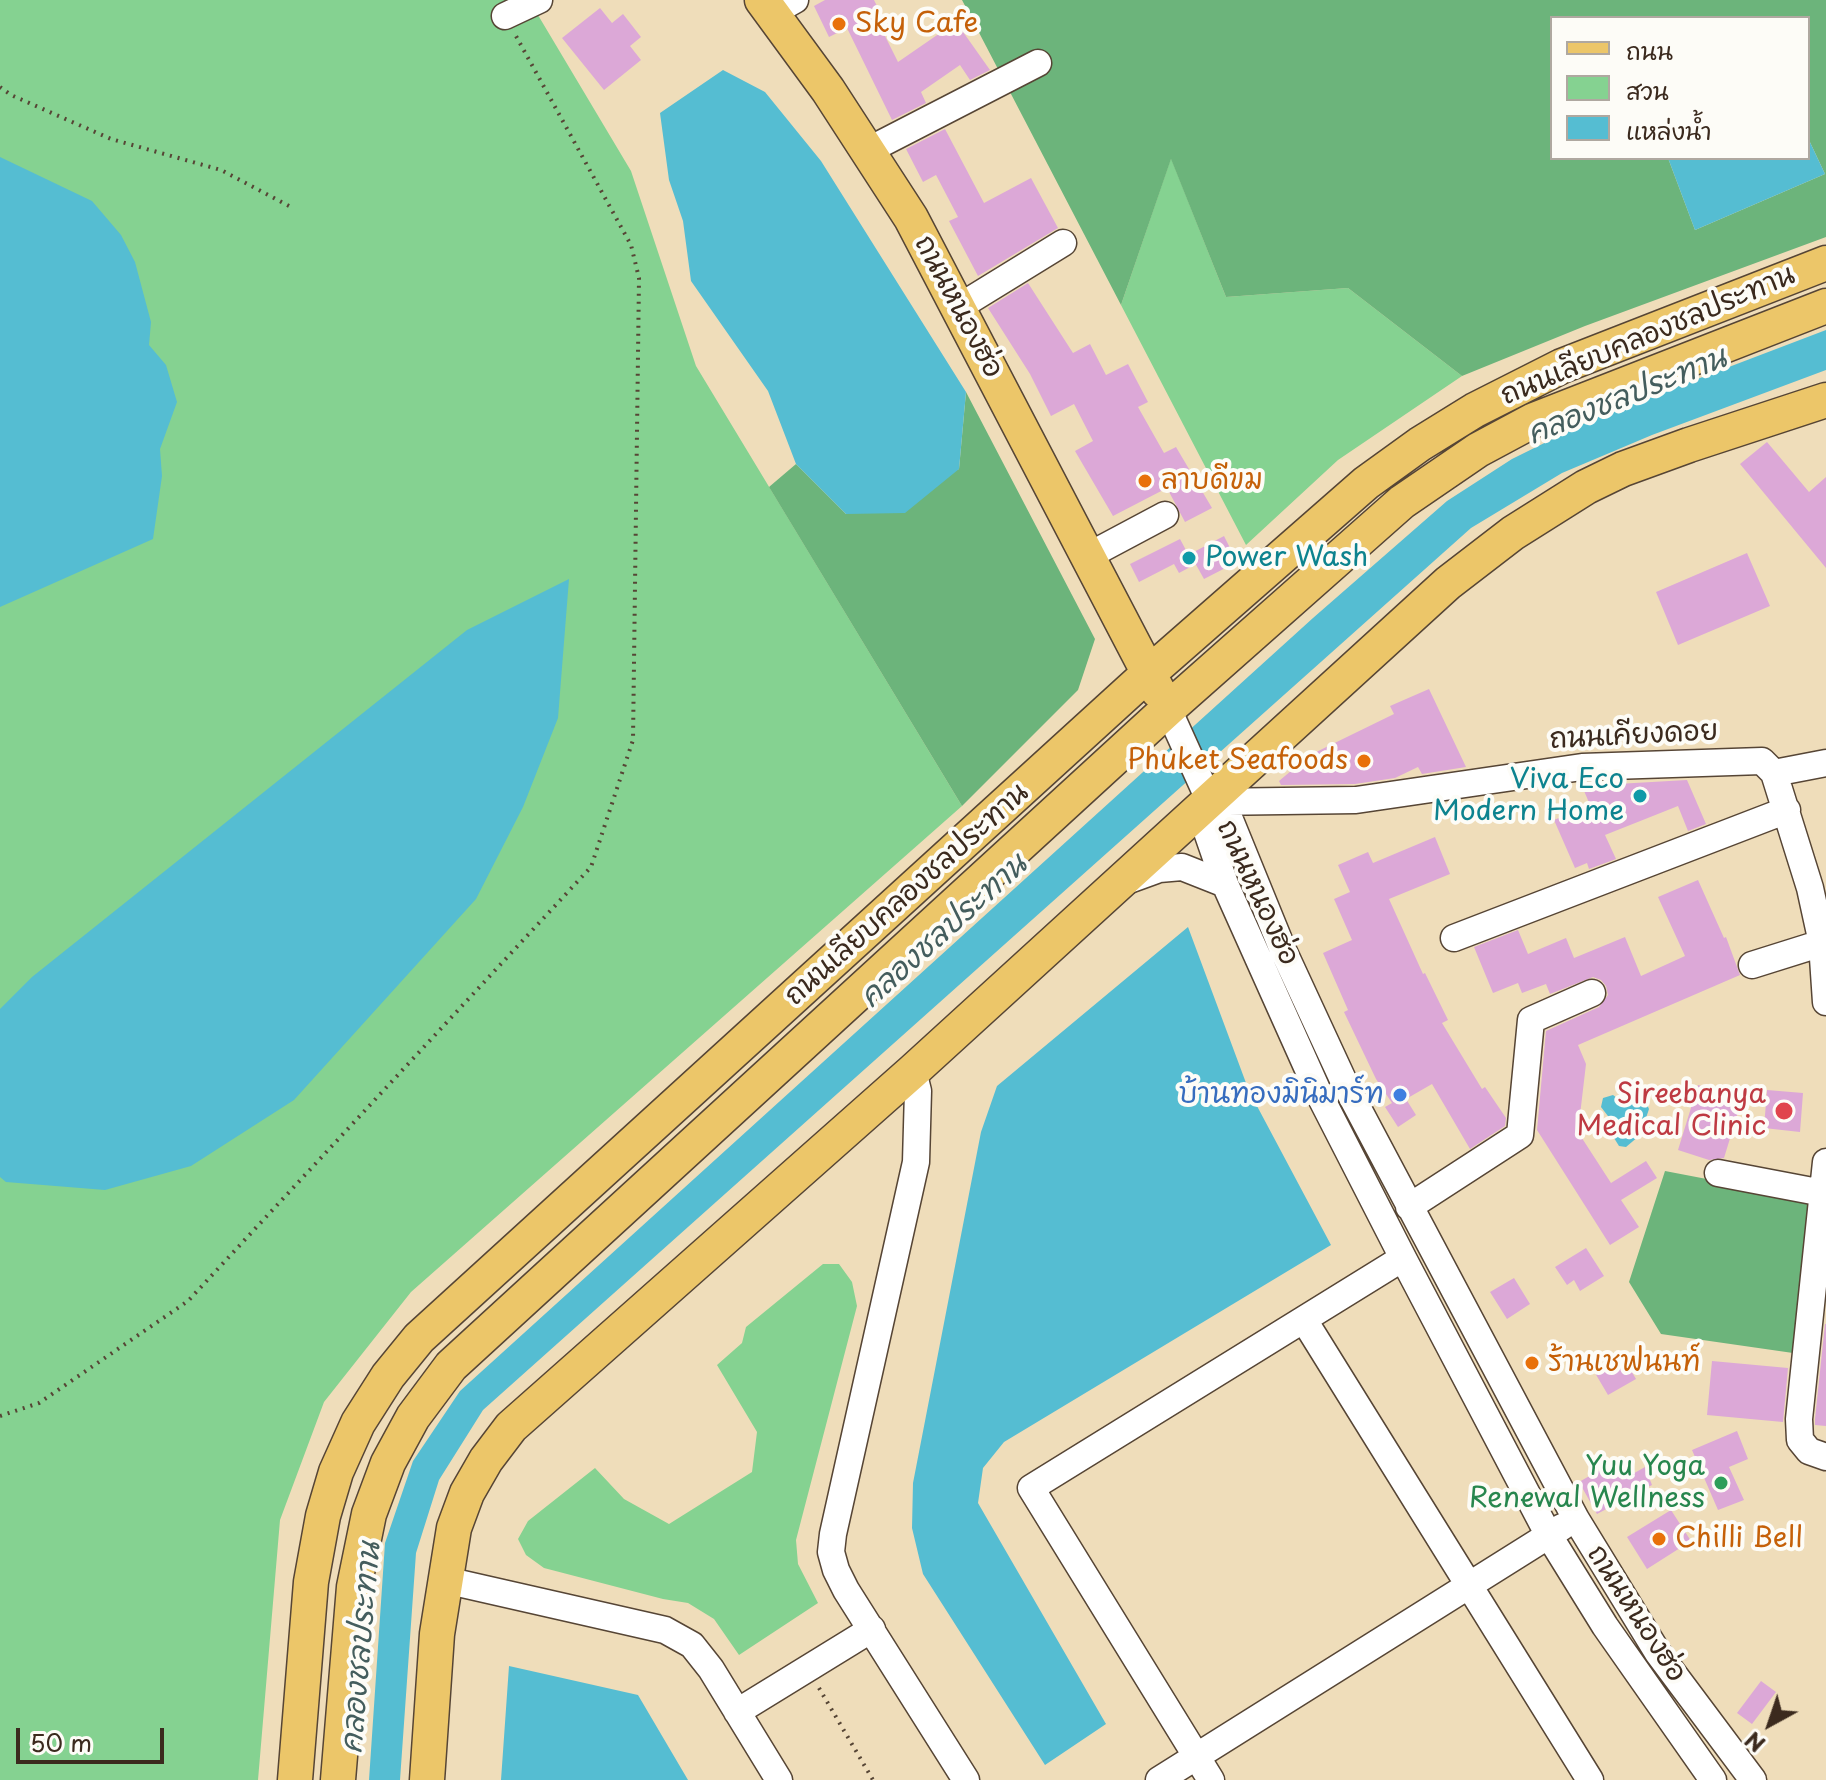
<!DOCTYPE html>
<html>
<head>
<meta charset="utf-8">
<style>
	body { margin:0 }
	#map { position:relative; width:1826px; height:1780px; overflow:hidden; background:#efddba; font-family:"Playpen Sans","Playpen Sans Thai",sans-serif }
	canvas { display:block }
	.legend { position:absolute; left:1550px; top:16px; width:260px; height:144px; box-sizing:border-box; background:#fdfcf7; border:2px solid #afa8a0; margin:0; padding:10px 14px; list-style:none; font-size:24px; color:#3b2a1e }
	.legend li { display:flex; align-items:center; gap:16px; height:40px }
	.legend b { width:40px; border:2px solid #afa8a0 }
	.north { position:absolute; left:1730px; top:1684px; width:80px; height:80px; -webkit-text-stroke:6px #fdfcf7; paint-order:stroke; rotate:220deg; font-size:22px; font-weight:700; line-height:32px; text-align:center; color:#3b2a1e }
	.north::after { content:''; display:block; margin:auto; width:28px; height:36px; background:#3b2a1e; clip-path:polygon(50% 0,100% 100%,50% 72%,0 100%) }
	.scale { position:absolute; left:16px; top:1728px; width:148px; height:36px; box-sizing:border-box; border:4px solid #3b2a1e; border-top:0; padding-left:10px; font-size:24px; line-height:28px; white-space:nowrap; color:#3b2a1e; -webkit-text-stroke:6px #fdfcf7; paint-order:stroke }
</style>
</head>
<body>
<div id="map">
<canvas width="1826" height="1780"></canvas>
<ul class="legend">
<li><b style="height:10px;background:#ecc669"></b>ถนน</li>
<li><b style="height:22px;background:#85d291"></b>สวน</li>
<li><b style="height:22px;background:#55bdd2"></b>แหล่งน้ำ</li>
</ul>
<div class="north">N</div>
<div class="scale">50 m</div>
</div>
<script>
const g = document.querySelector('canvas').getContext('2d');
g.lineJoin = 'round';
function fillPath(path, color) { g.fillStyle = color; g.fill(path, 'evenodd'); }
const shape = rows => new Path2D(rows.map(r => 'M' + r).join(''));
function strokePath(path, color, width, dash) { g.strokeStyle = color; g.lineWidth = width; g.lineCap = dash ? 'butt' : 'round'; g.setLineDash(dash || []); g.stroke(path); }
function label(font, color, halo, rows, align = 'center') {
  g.font = font + ' "Playpen Sans","Playpen Sans Thai",sans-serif'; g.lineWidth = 8; g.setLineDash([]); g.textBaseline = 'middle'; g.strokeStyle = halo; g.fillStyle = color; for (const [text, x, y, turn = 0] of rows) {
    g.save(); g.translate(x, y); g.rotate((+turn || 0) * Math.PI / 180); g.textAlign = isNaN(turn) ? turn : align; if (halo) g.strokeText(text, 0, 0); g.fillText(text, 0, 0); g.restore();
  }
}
const green = shape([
	[0,0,529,0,631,171,696,366,962,806,411,1292,324,1402,280,1520,258,1780,0,1780],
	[1171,158,1226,297,1348,288,1462,376,1338,460,1246,545,1121,305],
	[823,1264,839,1264,852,1282,857,1306,796,1540,798,1564,818,1603,739,1655,714,1619,688,1603,663,1599,544,1568,526,1555,518,1539,528,1521,595,1468,624,1499,669,1524,752,1472,757,1432,717,1365,742,1343,746,1327]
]);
const forest = shape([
	[962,0,1826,0,1826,237,1585,326,1462,376,1348,288,1226,297,1171,159,1121,305],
	[1552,18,1808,18,1808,138,1825,174,1695,230,1668,158,1552,158],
	[966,392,1095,639,1078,690,962,806,769,487,796,464,846,514,959,469],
	[1665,1171,1811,1199,1793,1353,1661,1334,1629,1282]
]);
const water = shape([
	[723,70,765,92,821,161,966,392,959,469,905,513,846,514,796,464,768,391,691,281,683,221,669,180,660,113],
	[1808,138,1825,174,1695,230,1668,158,1808,158],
	[0,157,92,201,121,235,135,262,151,322,149,345,166,365,177,402,160,449,162,476,153,539,0,607],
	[1826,330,1826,370,1652,435,1562,473,1471,528,483,1410,439,1480,416,1553,400,1780,369,1780,385,1543,413,1461,460,1391,1313,618,1447,501,1512,459,1595,418],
	[569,579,558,718,523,807,476,899,294,1100,191,1166,105,1190,6,1182,0,1177,0,1009,32,977,467,630],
	[1188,927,1249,1091,1331,1245,1004,1442,983,1468,978,1503,1106,1724,1045,1765,923,1574,912,1528,913,1483,981,1132,997,1086],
	[1613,1095,1624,1103,1633,1097,1644,1098,1649,1109,1646,1118,1636,1123,1639,1136,1626,1147,1619,1146,1614,1138,1615,1127,1610,1130,1606,1128,1606,1122,1611,1120,1601,1107,1603,1098],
	[509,1666,638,1695,688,1780,501,1780]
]);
const building = shape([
	[825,0,874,0,880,12,874,14,898,62,956,22,990,70,970,80,960,65,921,92,926,103,892,120,847,28,829,37,814,6],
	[600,8,612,23,623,14,641,37,630,46,641,60,604,90,562,38],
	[945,129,984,203,1031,178,1058,228,978,276,949,221,958,217,936,175,923,182,906,149],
	[1028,283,1073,353,1090,344,1106,375,1128,364,1148,402,1138,407,1164,453,1176,447,1212,508,1185,522,1167,488,1113,516,1075,451,1093,441,1074,404,1051,416,1030,374,988,308],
	[1767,442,1809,492,1826,477,1826,568,1740,464],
	[1224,536,1237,562,1204,579,1190,554],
	[1180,539,1194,565,1179,573,1174,564,1139,582,1130,564],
	[1747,553,1770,606,1678,645,1656,592],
	[1429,689,1466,767,1422,774,1418,767,1395,778,1355,784,1281,785,1279,781,1310,755,1394,714,1390,706],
	[1687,780,1706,824,1688,831,1678,806,1605,835,1616,859,1589,869,1587,863,1575,868,1554,820,1590,805,1582,786],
	[1435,837,1450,874,1389,899,1423,974,1425,973,1448,1020,1442,1023,1482,1089,1485,1087,1506,1118,1505,1126,1470,1149,1432,1084,1406,1099,1416,1115,1398,1127,1385,1107,1392,1103,1376,1079,1344,1012,1348,1010,1323,953,1352,940,1334,899,1350,892,1338,865,1368,852,1373,863],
	[1698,880,1724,938,1726,937,1740,975,1578,1045,1586,1064,1578,1132,1611,1183,1646,1161,1657,1178,1621,1200,1639,1227,1610,1245,1537,1130,1546,1031,1599,1007,1608,995,1606,986,1601,980,1593,977,1550,994,1546,984,1522,993,1518,983,1493,993,1474,947,1518,930,1528,954,1566,938,1574,958,1625,937,1641,976,1685,956,1658,897],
	[1698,1085,1742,1099,1724,1158,1709,1160,1678,1150],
	[1767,1090,1803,1093,1800,1132,1764,1128],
	[1586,1248,1604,1276,1580,1291,1574,1280,1567,1285,1555,1267],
	[1514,1278,1530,1304,1507,1319,1490,1292],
	[1825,1324,1826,1324,1826,1426,1815,1425,1815,1419],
	[1623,1357,1636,1379,1608,1395,1595,1373],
	[1712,1361,1788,1368,1783,1422,1707,1415],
	[1737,1431,1748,1459,1729,1467,1744,1500,1718,1510,1692,1450],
	[1612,1463,1622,1480,1645,1467,1652,1485,1597,1514,1579,1482],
	[1671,1510,1691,1541,1647,1569,1627,1537],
	[1761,1681,1776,1692,1752,1724,1737,1713]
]);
const path = shape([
	[0,87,11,95,111,139,221,170,291,207],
	[0,1416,39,1403,188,1301,591,867,633,740,639,278,631,245,516,36],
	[819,1688,873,1780]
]);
const minor = shape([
	[772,13,795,0],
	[505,16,539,0],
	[869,150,1038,63],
	[959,307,1063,243],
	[1088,556,1165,515],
	[1168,709,1210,802,1230,820,1283,950,1345,1084,1576,1519,1658,1653,1753,1780],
	[1774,773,1826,763],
	[1210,802,1206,829,1225,884,1320,1096,1403,1258,1548,1534,1605,1626,1713,1780],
	[1210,802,1356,800,1582,767,1762,761,1774,773,1810,888,1822,943,1826,1002],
	[1126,881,1159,869,1182,867,1225,884],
	[1454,938,1787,810],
	[1752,965,1822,943],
	[913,1071,918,1091,916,1162,833,1534,831,1552,836,1570,846,1590,966,1780],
	[1826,1162,1799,1419,1800,1440,1809,1451,1826,1457],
	[1718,1173,1823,1193],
	[1409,1207,1520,1135,1531,1020,1592,993],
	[1304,1320,1590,1780],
	[445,1580,665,1630,692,1645,711,1669,779,1780],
	[737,1712,872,1629],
	[1159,1780,1562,1527],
	[1211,1780,1031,1488,1403,1258]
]);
const major = shape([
	[762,0,828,90,911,218,1158,691],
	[295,1780,311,1582,323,1516,336,1472,358,1423,388,1376,419,1338,1148,674,1366,483,1420,444,1475,410,1562,366,1826,263],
	[338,1780,354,1587,369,1514,388,1463,413,1417,451,1366,1168,709,1402,502,1478,450,1534,420,1826,306],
	[427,1780,437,1634,454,1528,467,1493,486,1460,511,1427,913,1071,1448,583,1513,533,1586,487,1623,469,1689,445,1826,400]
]);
const markers = [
	[839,24,8,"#e8710a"],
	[1145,481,8,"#e8710a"],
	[1189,558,8,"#0f9aa8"],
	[1364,761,8,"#e8710a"],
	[1640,796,8,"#0f9aa8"],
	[1400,1095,8,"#3f7fe0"],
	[1784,1111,10,"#e0444e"],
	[1532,1363,8,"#e8710a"],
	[1721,1483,8,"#2e9e5b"],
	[1659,1539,8,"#e8710a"]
];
const foodNames = [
	["Sky Cafe",855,24],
	["ลาบดีขม",1161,481],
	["Phuket Seafoods",1348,761,"right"],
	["ร้านเชฟนนท์",1548,1363],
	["Chilli Bell",1675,1539]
];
const streetNames = [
	["ถนนหนองฮ่อ",958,307,62],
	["ถนนเลียบคลองชลประทาน",1648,336,-23],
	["ถนนเคียงดอย",1634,736,-3],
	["ถนนหนองฮ่อ",1257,893,65],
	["ถนนเลียบคลองชลประทาน",907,895,-42],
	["ถนนหนองฮ่อ",1636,1614,57]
];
const cultureNames = [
	["Power Wash",1205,558],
	["Viva Eco",1624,780,"right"],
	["Modern Home",1624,812,"right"]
];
const shopNames = [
	["บ้านทองมินิมาร์ท",1384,1095]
];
const healthNames = [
	["Sireebanya",1766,1095],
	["Medical Clinic",1766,1127]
];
const leisureNames = [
	["Yuu Yoga",1705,1467],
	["Renewal Wellness",1705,1499]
];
const waterNames = [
	["คลองชลประทาน",1627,397,-22],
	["คลองชลประทาน",944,932,-42],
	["คลองชลประทาน",362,1648,-85]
];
fillPath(green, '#85d291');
fillPath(forest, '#6cb47b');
fillPath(water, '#55bdd2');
fillPath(building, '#dca8d7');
strokePath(minor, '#564535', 29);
strokePath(major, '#564535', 37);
strokePath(path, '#564535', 4, [2, 6]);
strokePath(minor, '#fff', 26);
strokePath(major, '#ecc669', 34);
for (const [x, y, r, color] of markers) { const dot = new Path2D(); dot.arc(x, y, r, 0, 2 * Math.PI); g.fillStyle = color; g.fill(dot); strokePath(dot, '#fdfcf7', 3); }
label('28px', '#c56008', '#fdfcf7', foodNames, 'left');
label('28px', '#3b2a1e', '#fdfcf7', streetNames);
label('28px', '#0d838f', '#fdfcf7', cultureNames, 'left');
label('28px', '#366cbe', '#fdfcf7', shopNames, 'right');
label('28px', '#be3a42', '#fdfcf7', healthNames, 'right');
label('28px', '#27864d', '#fdfcf7', leisureNames, 'right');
label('italic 30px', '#445d5d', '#fdfcf7', waterNames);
</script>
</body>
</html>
